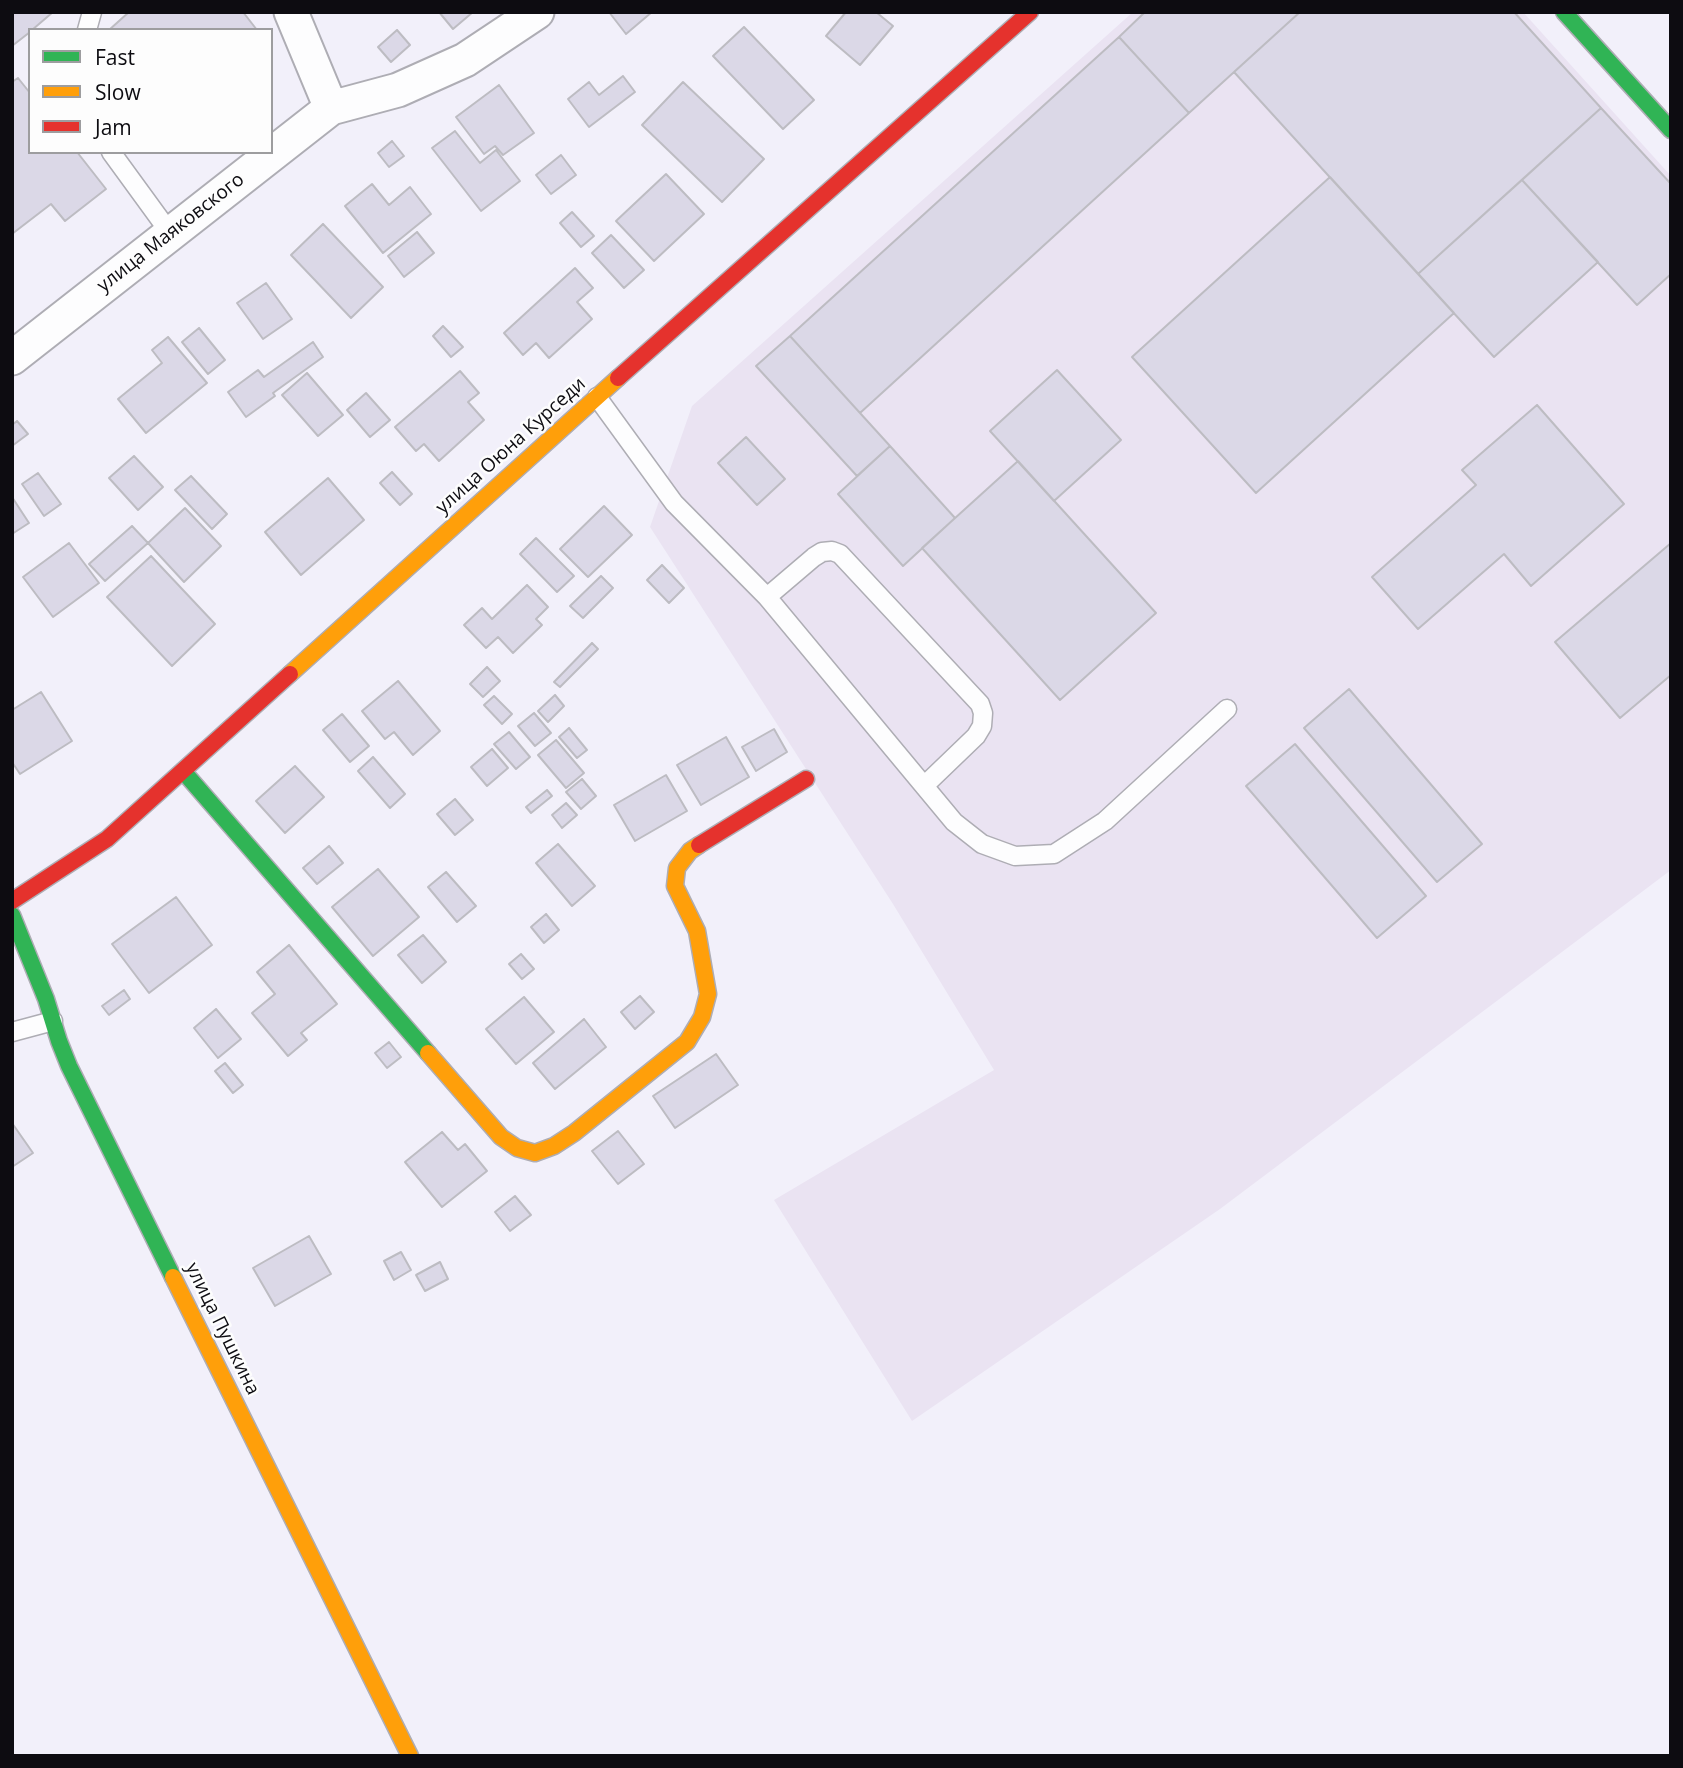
<!DOCTYPE html>
<html>
<head>
<meta charset="utf-8">
<style>
	body { margin:0 }
	#map { position:relative; width:1683px; height:1768px; overflow:hidden; background:#f2f0fa; font-family:"Open Sans",sans-serif }
	canvas { display:block }
	.frame { position:absolute; inset:0; border:14px solid #0d0c11; pointer-events:none }
	.legend { position:absolute; left:28px; top:28px; width:245px; height:126px; box-sizing:border-box; background:#fdfdfd; border:2px solid #9d9d9f; margin:0; padding:9px 12px; list-style:none; font-size:21px; color:#0d0c11 }
	.legend li { display:flex; align-items:center; gap:14px; height:35px }
	.legend b { width:35px; border:2px solid #9d9d9f }
</style>
</head>
<body>
<div id="map">
<canvas width="1683" height="1768"></canvas>
<div class="frame"></div>
<ul class="legend">
<li><b style="height:9px;background:#30b455"></b>Fast</li>
<li><b style="height:9px;background:#ff9f0a"></b>Slow</li>
<li><b style="height:9px;background:#e5322d"></b>Jam</li>
</ul>
</div>
<script>
const g = document.querySelector('canvas').getContext('2d');
g.lineJoin = 'round';
function fillPath(path, color) { g.fillStyle = color; g.fill(path, 'evenodd'); }
const shape = rows => new Path2D(rows.map(r => 'M' + r).join(''));
function strokePath(path, color, width, dash) { g.strokeStyle = color; g.lineWidth = width; g.lineCap = dash ? 'butt' : 'round'; g.setLineDash(dash || []); g.stroke(path); }
function label(font, color, halo, rows, align = 'center') {
  g.font = font + ' "Open Sans",sans-serif'; g.lineWidth = 5; g.setLineDash([]); g.textBaseline = 'middle'; g.strokeStyle = halo; g.fillStyle = color; for (const [text, x, y, turn = 0] of rows) {
    g.save(); g.translate(x, y); g.rotate((+turn || 0) * Math.PI / 180); g.textAlign = isNaN(turn) ? turn : align; if (halo) g.strokeText(text, 0, 0); g.fillText(text, 0, 0); g.restore();
  }
}
const industrial = shape([
	[1133,12,1523,12,1671,176,1671,870,1220,1209,912,1421,774,1200,994,1070,893,904,650,527,692,406]
]);
const building = shape([
	[12,12,53,12,32,30,30,30,30,32,12,46,12,12],
	[129,12,243,12,257,30,109,30,129,12],
	[439,12,473,12,453,29,439,12],
	[609,12,652,12,626,34,609,12],
	[846,12,876,12,893,26,860,65,826,36,846,12],
	[1145,12,1300,12,1189,113,1119,37,1145,12],
	[1300,12,1514,12,1601,108,1418,274,1234,72,1300,12],
	[744,27,814,100,783,129,713,56,744,27],
	[397,30,410,45,391,62,378,47,397,30],
	[1119,37,1189,113,860,413,790,336,1119,37],
	[623,76,635,92,589,127,568,99,589,82,599,95,623,76],
	[18,78,30,93,30,152,77,152,106,189,65,221,51,204,12,234,12,82,18,78],
	[683,82,764,159,722,202,642,125,683,82],
	[499,85,534,133,503,155,495,146,484,154,456,117,499,85],
	[1601,108,1671,184,1671,274,1637,305,1522,180,1601,108],
	[455,131,480,163,496,150,520,181,481,211,432,148,455,131],
	[392,141,404,156,389,167,378,153,392,141],
	[561,155,576,175,551,194,536,175,561,155],
	[666,174,704,214,654,261,616,221,666,174],
	[1330,177,1454,313,1256,493,1132,357,1330,177],
	[1522,180,1598,262,1494,357,1418,274,1522,180],
	[372,184,389,205,410,187,431,214,383,253,345,206,372,184],
	[572,212,594,236,581,247,560,223,572,212],
	[323,224,383,287,351,318,291,255,323,224],
	[417,232,434,253,404,277,388,256,417,232],
	[611,235,644,270,624,288,592,253,611,235],
	[575,268,593,288,577,302,592,319,549,358,536,343,523,355,504,333,575,268],
	[266,283,292,319,263,339,237,303,266,283],
	[443,326,463,347,451,357,433,336,443,326],
	[199,328,225,360,208,374,182,342,199,328],
	[790,336,890,446,857,476,756,366,790,336],
	[168,337,207,383,146,433,118,399,162,363,152,350,168,337],
	[313,342,323,357,273,393,275,396,246,417,228,392,258,370,264,377,313,342],
	[1057,370,1121,440,1054,501,990,431,1057,370],
	[460,371,479,393,468,402,484,420,439,461,424,444,416,451,395,427,460,371],
	[307,373,343,415,318,436,282,395,307,373],
	[366,393,390,420,370,437,347,410,366,393],
	[1537,405,1624,504,1531,586,1504,554,1418,629,1372,577,1476,485,1462,470,1537,405],
	[17,421,28,434,12,446,12,425,17,421],
	[746,437,785,479,757,505,718,463,746,437],
	[890,446,955,518,903,566,838,494,890,446],
	[134,456,163,487,138,510,109,478,134,456],
	[1018,461,1156,613,1060,700,922,548,1018,461],
	[392,472,412,494,400,505,380,483,392,472],
	[38,473,61,504,44,516,22,484,38,473],
	[191,476,227,514,212,529,175,490,191,476],
	[328,478,364,520,301,575,265,532,328,478],
	[12,497,29,523,12,534,12,497],
	[604,506,632,535,588,577,560,549,604,506],
	[185,508,221,546,184,582,148,543,185,508],
	[132,526,148,543,105,581,89,564,132,526],
	[536,538,574,576,557,592,520,554,536,538],
	[69,543,99,583,53,617,23,577,69,543],
	[1671,543,1671,675,1620,718,1555,642,1671,543],
	[151,556,215,624,172,666,107,597,151,556],
	[662,565,684,588,669,603,647,580,662,565],
	[601,576,613,588,583,618,570,606,601,576],
	[527,585,548,607,536,619,542,625,513,653,498,637,486,648,464,625,482,608,492,619,527,585],
	[592,643,598,649,560,687,554,682,592,643],
	[487,667,500,681,483,697,470,684,487,667],
	[398,681,440,731,413,755,394,732,385,739,362,711,398,681],
	[1349,689,1482,844,1437,882,1304,728,1349,689],
	[41,692,72,741,20,774,12,762,12,710,41,692],
	[555,695,564,706,548,722,538,711,555,695],
	[494,696,512,714,502,724,484,705,494,696],
	[534,713,551,733,535,746,518,726,534,713],
	[342,714,369,746,350,762,323,730,342,714],
	[569,728,587,750,577,758,559,737,569,728],
	[774,729,787,752,756,771,742,747,774,729],
	[509,732,530,757,516,769,494,744,509,732],
	[726,737,749,777,701,805,677,765,726,737],
	[556,740,584,773,566,788,538,755,556,740],
	[1295,744,1426,896,1377,938,1246,786,1295,744],
	[492,749,508,768,487,786,471,767,492,749],
	[373,757,405,794,390,808,358,771,373,757],
	[295,766,324,797,285,833,256,801,295,766],
	[666,775,687,811,635,841,614,805,666,775],
	[582,779,596,796,581,809,566,792,582,779],
	[547,790,552,796,531,813,526,807,547,790],
	[455,799,473,820,455,835,437,814,455,799],
	[566,803,577,815,562,828,552,815,566,803],
	[558,844,595,886,572,906,536,863,558,844],
	[329,846,343,863,317,884,303,868,329,846],
	[378,869,419,917,373,956,332,907,378,869],
	[446,872,476,906,457,922,428,887,446,872],
	[176,897,212,945,149,993,112,944,176,897],
	[546,914,559,930,544,943,531,927,546,914],
	[423,935,446,962,422,983,398,955,423,935],
	[289,945,337,1004,301,1033,307,1040,288,1056,252,1013,275,994,257,972,289,945],
	[521,954,534,969,522,979,509,964,521,954],
	[124,990,130,999,109,1015,102,1006,124,990],
	[640,996,654,1012,635,1029,621,1012,640,996],
	[524,997,554,1032,516,1064,486,1029,524,997],
	[216,1009,241,1039,218,1058,194,1028,216,1009],
	[584,1019,606,1047,555,1089,533,1063,584,1019],
	[389,1042,401,1057,387,1068,375,1053,389,1042],
	[716,1054,738,1085,675,1128,653,1096,716,1054],
	[225,1063,243,1085,233,1093,215,1071,225,1063],
	[12,1123,33,1153,12,1167,12,1123],
	[618,1131,644,1164,618,1184,592,1151,618,1131],
	[442,1132,458,1150,465,1144,487,1171,442,1207,405,1162,442,1132],
	[515,1196,531,1215,510,1231,495,1212,515,1196],
	[309,1236,331,1274,275,1306,253,1268,309,1236],
	[401,1252,411,1270,394,1280,384,1261,401,1252],
	[440,1262,448,1279,425,1291,416,1275,440,1262]
]);
const lane = shape([
	[87,30,92,12],
	[111,152,170,233],
	[597,397,674,503,767,597,954,822,982,844,1015,856,1054,854,1105,821,1227,709],
	[767,597,814,557,822,552,832,551,840,554,980,704,983,713,982,726,976,736,924,786],
	[12,1032,53,1021]
]);
const street = shape([
	[291,12,331,108],
	[12,358,331,108,398,90,465,60,537,12]
]);
const fast = shape([
	[1564,12,1671,130],
	[183,771,428,1053],
	[12,915,46,999,59,1041,69,1066,173,1277]
]);
const slow = shape([
	[290,674,618,378],
	[428,1053,501,1137,517,1148,535,1153,554,1146,574,1133,687,1042,702,1017,708,994,697,931,675,886,677,868,690,851,699,845],
	[173,1277,410,1756]
]);
const jam = shape([
	[618,378,1030,12],
	[699,845,806,779],
	[12,901,107,839,290,674]
]);
const streetNames = [
	["улица Маяковского",171,233,-38],
	["улица Оюна Курседи",511,446,-42],
	["улица Пушкина",222,1329,64]
];
fillPath(industrial, '#eae3f2');
fillPath(building, '#dbd8e7');
strokePath(building, '#bdbcc2', 2);
strokePath(lane, '#aeadb4', 21);
strokePath(street, '#aeadb4', 37);
strokePath(fast, '#aeadb4', 19);
strokePath(slow, '#aeadb4', 19);
strokePath(jam, '#aeadb4', 19);
strokePath(lane, '#fdfdfe', 18);
strokePath(street, '#fdfdfe', 33);
strokePath(fast, '#30b455', 16);
strokePath(slow, '#ff9f0a', 16);
strokePath(jam, '#e5322d', 16);
label('19px', '#0d0c11', '#fdfdfd', streetNames);
</script>
</body>
</html>
